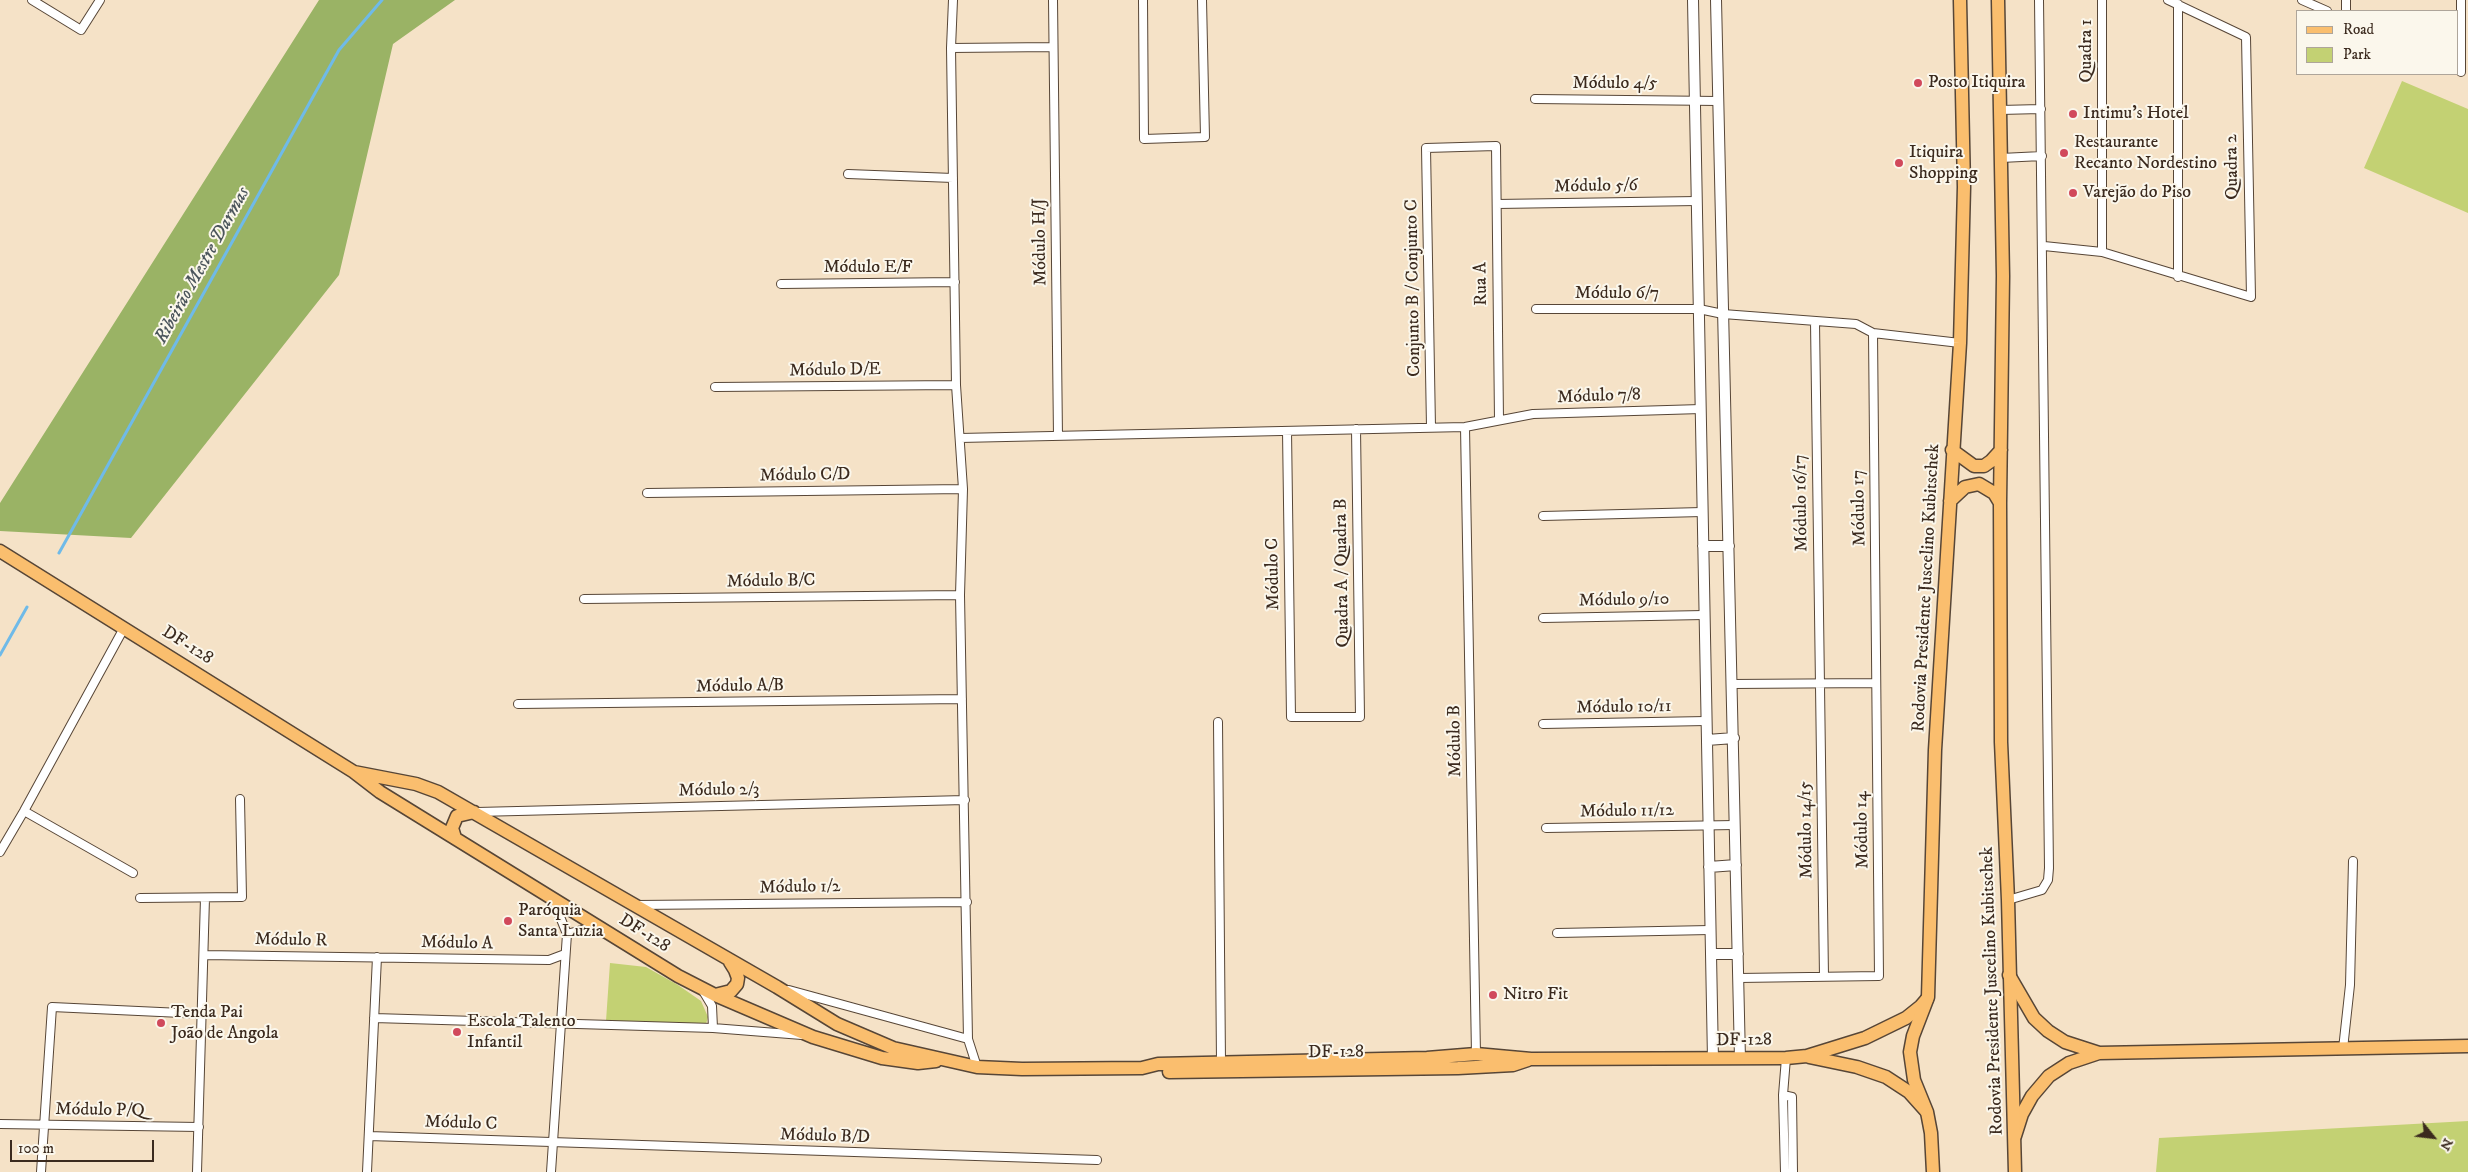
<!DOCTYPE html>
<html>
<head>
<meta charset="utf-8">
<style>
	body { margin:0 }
	#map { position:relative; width:2468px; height:1172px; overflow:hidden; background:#f5e2c7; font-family:"IM FELL DW Pica",serif }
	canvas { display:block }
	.legend { position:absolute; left:2296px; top:10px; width:162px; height:65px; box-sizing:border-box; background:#fbf7ec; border:1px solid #aea59a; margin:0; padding:6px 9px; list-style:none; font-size:15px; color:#3b2a1e }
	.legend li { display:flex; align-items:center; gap:10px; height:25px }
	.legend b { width:25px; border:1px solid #aea59a }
	.north { position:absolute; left:2408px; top:1112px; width:50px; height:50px; -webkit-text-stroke:4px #fbf7ec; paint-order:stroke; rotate:119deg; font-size:14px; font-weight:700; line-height:20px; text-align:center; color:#3b2a1e }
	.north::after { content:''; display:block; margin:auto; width:18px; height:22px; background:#3b2a1e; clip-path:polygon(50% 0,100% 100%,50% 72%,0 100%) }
	.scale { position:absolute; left:10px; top:1140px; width:144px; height:22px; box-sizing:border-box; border:2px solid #3b2a1e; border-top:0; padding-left:6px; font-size:15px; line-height:18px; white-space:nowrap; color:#3b2a1e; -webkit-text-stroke:4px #fbf7ec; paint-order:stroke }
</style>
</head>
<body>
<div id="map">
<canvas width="2468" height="1172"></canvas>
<ul class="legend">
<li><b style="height:6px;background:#fabe6e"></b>Road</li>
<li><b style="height:14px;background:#c3d173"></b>Park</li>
</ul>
<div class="north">N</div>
<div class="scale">100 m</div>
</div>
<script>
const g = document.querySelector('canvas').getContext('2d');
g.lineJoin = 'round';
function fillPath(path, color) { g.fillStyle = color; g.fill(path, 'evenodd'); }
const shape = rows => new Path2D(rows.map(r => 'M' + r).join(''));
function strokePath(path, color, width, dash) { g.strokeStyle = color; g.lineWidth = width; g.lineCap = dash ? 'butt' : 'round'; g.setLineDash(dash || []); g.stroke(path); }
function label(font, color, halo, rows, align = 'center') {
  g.font = font + ' "IM FELL DW Pica",serif'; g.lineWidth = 4; g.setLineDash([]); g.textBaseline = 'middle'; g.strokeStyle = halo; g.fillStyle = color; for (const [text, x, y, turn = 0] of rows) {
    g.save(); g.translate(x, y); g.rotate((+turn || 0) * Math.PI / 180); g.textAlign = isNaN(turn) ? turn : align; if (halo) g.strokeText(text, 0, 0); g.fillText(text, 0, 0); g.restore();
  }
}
const green = shape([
	[2402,81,2468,109,2468,213,2364,168],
	[610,963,646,967,678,985,701,1001,708,1017,706,1024,704,1026,606,1021],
	[2468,1121,2468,1172,2156,1172,2159,1138]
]);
const forest = shape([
	[319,0,455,0,393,44,339,275,131,538,0,531,0,503]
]);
const stream = shape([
	[59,553,339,50,382,0],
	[0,655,27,607]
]);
const minor = shape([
	[32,0,81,30,100,0],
	[953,0,951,48,956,385,963,489,960,595,968,1039,977,1067],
	[1053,0,1058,436],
	[1143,0,1144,139,1205,137,1202,0],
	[2302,0,2327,11],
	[2346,0,2346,11],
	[2178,4,2178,277],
	[951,48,1053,47],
	[2461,72,2461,0],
	[1535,99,1718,101],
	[2000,110,2041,109],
	[2001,158,2042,156],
	[848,174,953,178],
	[1497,204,1697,201],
	[2044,246,2102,252,2251,297,2246,37,2168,0],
	[2102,252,2102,0],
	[781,284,955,282],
	[1536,309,1699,309,1723,314,1856,324,1873,333,1960,343],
	[1815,322,1824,977],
	[715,387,956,385],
	[1431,427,1426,148,1496,146,1499,420],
	[1465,427,1476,1054],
	[1287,431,1291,717,1360,717,1356,429],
	[960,438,1465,427,1533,414,1701,409],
	[647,493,963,489],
	[1543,516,1702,512],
	[584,599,960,595],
	[1543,618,1704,615],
	[1732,684,1876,683],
	[518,704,962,699],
	[1218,722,1221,1062],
	[1543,724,1706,721],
	[24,811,133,873],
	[477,812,965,800],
	[1546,828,1735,825],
	[0,852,24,811,124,628],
	[140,898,242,897,240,799],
	[2008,900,2042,890,2048,880,2049,868,2039,0],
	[636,905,967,902],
	[1557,933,1710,930],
	[567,934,596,926],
	[204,955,549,960,565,954],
	[1739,978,1879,976,1873,333],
	[789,990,968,1039],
	[703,991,712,1006,713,1028],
	[374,1018,713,1028,802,1035],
	[2343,1049,2350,985,2353,861],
	[1786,1058,1783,1095,1792,1097,1793,1172],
	[1783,1095,1785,1172],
	[0,1124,199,1127],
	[369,1136,1097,1160],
	[41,1172,52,1007,203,1014],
	[197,1172,205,898],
	[367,1172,377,957],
	[551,1172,567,934,554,902]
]);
const tertiary = shape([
	[1693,0,1713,1059],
	[1716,0,1740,1059],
	[1703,546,1729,546],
	[1707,740,1734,738],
	[1709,867,1736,865],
	[1711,954,1738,954]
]);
const primary = shape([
	[0,551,354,772,380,792,678,976,715,995,813,1037,882,1058,918,1063,936,1061],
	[354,772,416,784,438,792,777,987,837,1024,893,1048,977,1067,1022,1069,1142,1068,1158,1064,1427,1058,1476,1054,1531,1059,1786,1058,1807,1056,1865,1038,1906,1018,1921,1006,1927,999],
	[455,838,452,828,457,816,474,812],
	[2009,975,2034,1018,2048,1031,2065,1042,2099,1053],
	[715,995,731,991,737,984,738,978,735,970,730,962],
	[1809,1057,1857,1067,1886,1077,1909,1092,1926,1111],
	[1169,1072,1458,1068,1513,1065,1528,1060],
	[2015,1136,2022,1114,2032,1096,2049,1076,2069,1063,2099,1053,2468,1046]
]);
const trunk = shape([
	[1998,0,2003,276,2000,503,2001,742,2008,900,2015,1172],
	[1952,450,1974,466,1984,466,1991,461,2001,450],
	[1950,501,1965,487,1979,484,1994,493,2000,503],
	[1933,1172,1931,1133,1927,1112,1914,1080,1910,1052,1913,1036,1928,997,1935,750,1960,343,1964,187,1960,0]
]);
const markers = [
	[1918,83,5,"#d1495b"],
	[2073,114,5,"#d1495b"],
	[2064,153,5,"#d1495b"],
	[1899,163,5,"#d1495b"],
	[2073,193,5,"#d1495b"],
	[508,921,5,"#d1495b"],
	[1493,995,5,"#d1495b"],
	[161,1023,5,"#d1495b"],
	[457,1032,5,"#d1495b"]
];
const streetNames = [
	["Quadra 1",2087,51,-90],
	["Módulo 4/5",1615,84],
	["Quadra 2",2233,167,-91],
	["Módulo 5/6",1596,187,-1],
	["Módulo H/J",1041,242,-91],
	["Módulo E/F",868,268],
	["Rua A",1482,284,-91],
	["Conjunto B / Conjunto C",1414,288,-91],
	["Módulo 6/7",1617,294],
	["Módulo D/E",835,371,-1],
	["Módulo 7/8",1599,397,-2],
	["Módulo C/D",805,476,-1],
	["Módulo 16/17",1802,503,-91],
	["Módulo 17",1860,508,-91],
	["Quadra A / Quadra B",1343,573,-91],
	["Módulo C",1274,574,-91],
	["Módulo B/C",771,582,-1],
	["Rodovia Presidente Juscelino Kubitschek",1927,588,-87],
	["Módulo 9/10",1624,601,-1],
	["DF-128",187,646,32],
	["Módulo A/B",740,687,-1],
	["Módulo 10/11",1624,708,-1],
	["Módulo B",1456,741,-91],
	["Módulo 2/3",719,791,-1],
	["Módulo 11/12",1627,812,-1],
	["Módulo 14/15",1807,830,-91],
	["Módulo 14",1863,830,-91],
	["Módulo 1/2",800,888,-1],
	["DF-128",644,934,32],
	["Módulo R",291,941,1],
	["Módulo A",457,944,1],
	["Rodovia Presidente Juscelino Kubitschek",1993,991,-92],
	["DF-128",1744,1041,-1],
	["DF-128",1336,1053,-1],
	["Módulo P/Q",100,1111,1],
	["Módulo C",461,1124,2],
	["Módulo B/D",825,1137,2]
];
const poiNames = [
	["Posto Itiquira",1928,83],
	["Intimu's Hotel",2083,114],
	["Restaurante",2074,143],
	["Recanto Nordestino",2074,164],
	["Itiquira",1909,153],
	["Shopping",1909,174],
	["Varejão do Piso",2083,193],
	["Paróquia",518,911],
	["Santa Luzia",518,932],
	["Nitro Fit",1503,995],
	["Tenda Pai",171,1013],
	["João de Angola",171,1034],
	["Escola Talento",467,1022],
	["Infantil",467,1043]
];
const waterNames = [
	["Ribeirão Mestre Darmas",203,266,-61]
];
fillPath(green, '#c3d173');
fillPath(forest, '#9ab365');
strokePath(stream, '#6fbae8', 3);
strokePath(minor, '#574637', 10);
strokePath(tertiary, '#574637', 12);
strokePath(primary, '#574637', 15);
strokePath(trunk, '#574637', 15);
strokePath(minor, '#fff', 8);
strokePath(tertiary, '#fff', 10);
strokePath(primary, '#fabe6e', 12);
strokePath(trunk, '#fabe6e', 12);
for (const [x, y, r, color] of markers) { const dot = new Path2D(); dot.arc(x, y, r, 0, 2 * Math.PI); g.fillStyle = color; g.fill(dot); strokePath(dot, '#fbf7ec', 2); }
label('18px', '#3b2a1e', '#fbf7ec', streetNames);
label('18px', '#3b2a1e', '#fbf7ec', poiNames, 'left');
label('italic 19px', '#4b555b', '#fbf7ec', waterNames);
</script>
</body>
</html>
